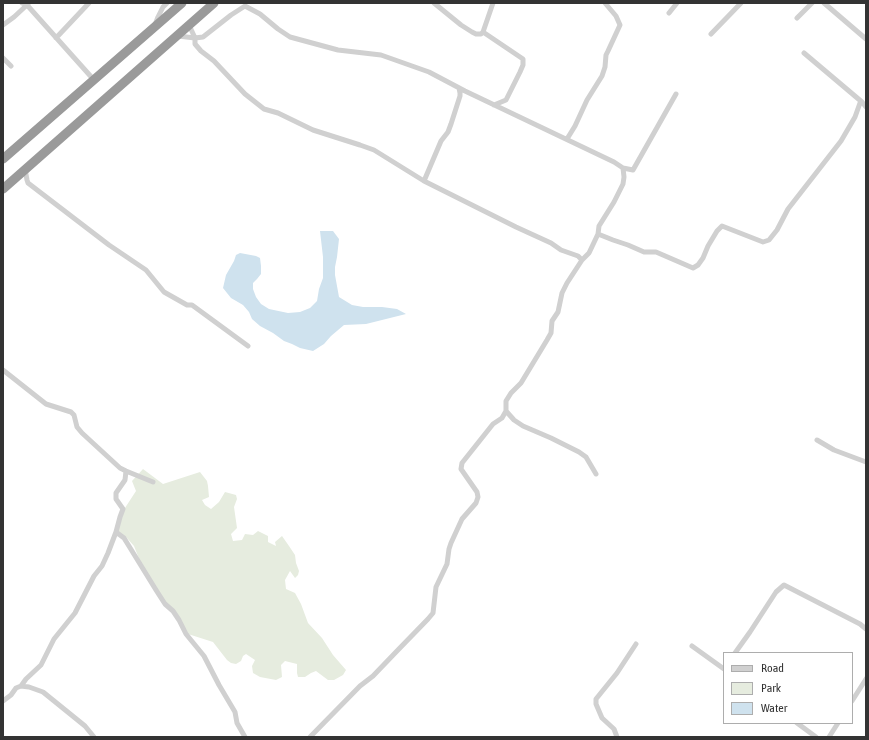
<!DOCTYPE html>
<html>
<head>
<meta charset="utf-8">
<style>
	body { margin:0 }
	#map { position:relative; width:869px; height:740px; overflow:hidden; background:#fff; font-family:"Asap Condensed",sans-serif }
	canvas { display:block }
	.frame { position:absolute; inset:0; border:4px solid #333; pointer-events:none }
	.legend { position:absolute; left:723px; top:652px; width:130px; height:72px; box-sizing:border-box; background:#fff; border:1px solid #adadad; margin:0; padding:5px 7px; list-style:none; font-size:12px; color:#333 }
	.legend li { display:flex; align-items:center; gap:8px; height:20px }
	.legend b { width:20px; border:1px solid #adadad }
</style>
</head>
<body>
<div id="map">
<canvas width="869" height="740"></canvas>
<div class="frame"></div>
<ul class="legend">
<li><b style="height:5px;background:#d0d0d0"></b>Road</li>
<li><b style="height:11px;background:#e6ecdf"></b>Park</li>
<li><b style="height:11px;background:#cfe2ee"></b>Water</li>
</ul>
</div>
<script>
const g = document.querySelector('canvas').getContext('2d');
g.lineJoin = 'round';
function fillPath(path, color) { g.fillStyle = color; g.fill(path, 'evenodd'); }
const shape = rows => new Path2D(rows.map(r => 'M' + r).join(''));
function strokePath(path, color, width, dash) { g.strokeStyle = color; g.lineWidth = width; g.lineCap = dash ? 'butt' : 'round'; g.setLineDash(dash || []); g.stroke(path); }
const green = shape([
	[143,469,163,484,200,472,207,481,208,486,209,497,202,500,205,505,211,509,219,502,225,492,236,495,237,499,234,507,237,528,231,534,233,541,242,540,245,534,253,535,258,531,268,536,268,542,276,546,275,542,282,536,289,546,295,555,296,563,299,571,298,575,295,578,290,571,285,580,286,589,295,593,301,604,308,623,322,638,333,655,346,670,343,675,334,680,328,680,316,671,311,673,305,677,298,677,297,673,297,664,285,661,281,665,282,677,276,680,260,677,253,673,252,666,255,660,246,654,243,656,241,661,236,664,231,663,227,660,213,642,188,634,164,600,140,561,134,546,126,537,117,531,123,511,136,491,132,481]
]);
const water = shape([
	[320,231,333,231,339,239,337,257,335,267,335,275,339,297,352,305,363,307,382,307,397,309,406,314,366,324,344,325,331,336,324,344,313,351,300,348,292,344,284,341,273,333,260,326,252,319,249,312,243,305,231,298,223,288,226,275,234,261,236,255,240,253,256,256,260,258,261,266,261,274,257,279,253,283,253,289,256,297,261,304,269,309,288,313,300,312,310,308,317,301,319,289,323,278,323,257]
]);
const minor = shape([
	[22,3,27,5,94,80],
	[434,3,461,25,472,32,476,34,481,34,483,32],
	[493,3,483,32,523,59,523,65,520,72,506,100,494,105],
	[824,3,866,39],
	[669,13,677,3],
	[797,18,812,3],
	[3,25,14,17,28,4],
	[155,25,158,17,163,7,167,3],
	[189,25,195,38,195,44,201,51,214,61,245,94,264,109,278,113,313,130,360,145,374,150,424,181],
	[711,34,741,3],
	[178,36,195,38,203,37,231,15,245,6,260,14,278,29,290,37,338,50,381,55,429,72,465,91,614,162,623,168,624,177,623,184,614,202,599,226,598,234,589,253,582,260,567,283,562,293,558,312,552,321,551,333,547,340,521,383,511,393,506,401,506,411,502,418,493,424,462,463,461,469,477,492,478,497,476,503,462,519,451,543,449,549,447,564,436,587,433,613,428,619,396,652,373,676,360,686,310,737],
	[56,38,89,3],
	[804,53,862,102],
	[3,58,11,66],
	[459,88,460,93,460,96,451,124,448,132,441,141,424,181,516,227,551,243,561,250,578,256,582,260],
	[567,139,575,126,587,100,602,76,605,67,606,55,608,51,620,25,616,16,605,3],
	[623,168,633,170,676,94],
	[25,169,27,180,28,183,109,245,146,270,164,292,187,305,192,305,248,346],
	[598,234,613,240,628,245,644,252,656,252,693,268,698,265,703,258,708,246,717,231,722,226,763,242,769,240,777,230,788,209,841,141,855,117,860,103,862,102,866,107],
	[3,370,46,404,71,412,74,415,77,427,82,433,120,468,126,471,153,482],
	[506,411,514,420,523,426,551,438,579,452,586,457,596,474],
	[817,440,834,450,866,462],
	[126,471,125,480,116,493,116,499,123,509,120,517,116,532,124,538,156,590,165,604,173,611,179,620,186,634,204,656,219,685,235,712,237,723,245,737],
	[692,646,724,669],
	[735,653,750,632,776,592,784,585,860,624,866,629],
	[21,686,26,679,41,665,54,639,75,613,94,576,102,566,108,553,116,532],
	[3,701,11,695,16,688,21,686,29,687,43,692,85,726,94,737],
	[852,701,866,679],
	[797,723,816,737],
	[617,737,614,729,602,718,596,704,596,699,617,673,636,644],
	[829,737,838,723]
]);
const motorway = shape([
	[3,159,182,3],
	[3,189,214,3]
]);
fillPath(green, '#e6ecdf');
fillPath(water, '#cfe2ee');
strokePath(minor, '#d0d0d0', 5);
strokePath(motorway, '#9a9a9a', 9);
</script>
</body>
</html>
